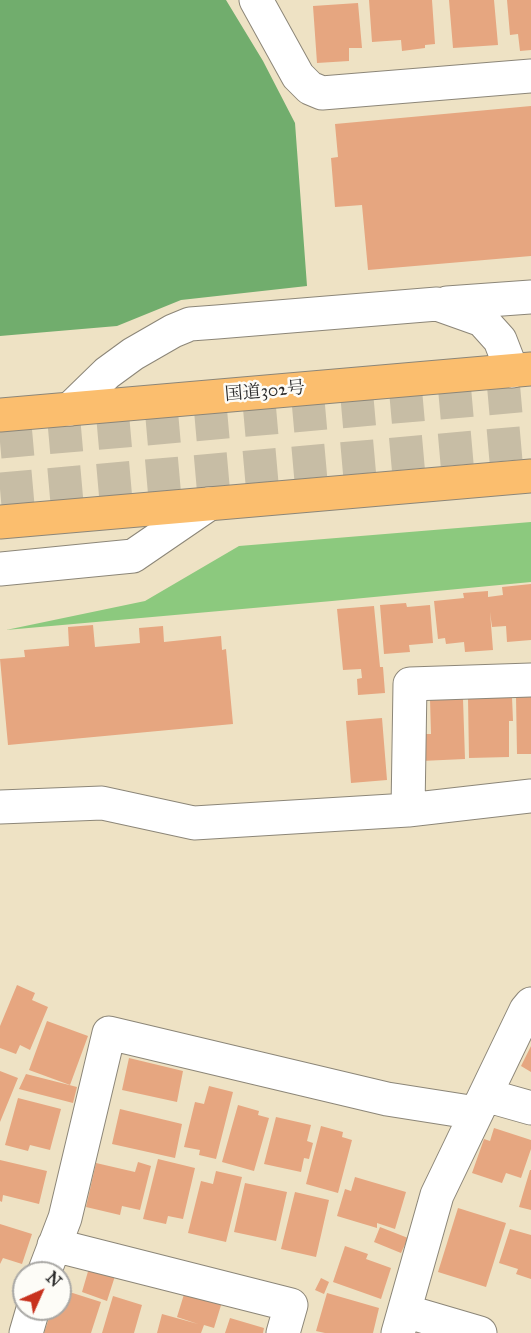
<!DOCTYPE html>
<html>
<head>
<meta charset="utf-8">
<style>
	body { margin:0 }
	#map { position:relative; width:531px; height:1333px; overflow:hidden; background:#eee2c4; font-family:"IM FELL Great Primer",serif }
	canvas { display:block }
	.north { position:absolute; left:12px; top:1261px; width:60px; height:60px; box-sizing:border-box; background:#fdfcf7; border:2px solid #a9a8a5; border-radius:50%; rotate:45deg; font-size:16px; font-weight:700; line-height:24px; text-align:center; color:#2b2b2b }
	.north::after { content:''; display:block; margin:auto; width:21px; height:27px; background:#c8321e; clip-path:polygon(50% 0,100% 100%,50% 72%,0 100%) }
</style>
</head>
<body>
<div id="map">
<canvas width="531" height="1333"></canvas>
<div class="north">N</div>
</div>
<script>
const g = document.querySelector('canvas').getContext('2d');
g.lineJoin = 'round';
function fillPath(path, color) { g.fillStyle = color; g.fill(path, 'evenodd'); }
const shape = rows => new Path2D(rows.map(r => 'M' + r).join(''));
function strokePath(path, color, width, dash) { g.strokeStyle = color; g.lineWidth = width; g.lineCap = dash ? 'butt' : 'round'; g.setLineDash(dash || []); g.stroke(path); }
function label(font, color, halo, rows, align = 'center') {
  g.font = font + ' "IM FELL Great Primer","Noto Serif JP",serif'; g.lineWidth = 5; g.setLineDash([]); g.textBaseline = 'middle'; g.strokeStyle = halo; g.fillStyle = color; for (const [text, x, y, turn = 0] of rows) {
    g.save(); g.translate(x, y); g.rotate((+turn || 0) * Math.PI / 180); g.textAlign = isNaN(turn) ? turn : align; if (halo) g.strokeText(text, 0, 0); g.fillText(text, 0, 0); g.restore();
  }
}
const green = shape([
	[531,522,531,582,332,601,6,630,145,601,239,546]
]);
const forest = shape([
	[0,0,226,0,263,61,295,123,307,286,181,300,117,326,0,336]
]);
const building = shape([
	[369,0,432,0,435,44,425,45,425,48,402,51,401,40,372,42],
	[449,0,494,0,498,45,453,48],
	[507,0,531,0,531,50,520,51,518,34,510,35],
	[358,3,362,48,349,48,349,61,317,63,313,6],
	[531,106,531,256,368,270,362,205,335,207,331,158,338,157,335,124],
	[531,584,531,640,507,642,506,626,492,627,490,612,493,650,465,652,464,642,446,644,445,638,438,639,434,601,464,598,463,593,488,591,488,597,503,595,502,587],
	[406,603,407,607,430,605,433,643,409,645,410,652,384,654,380,605],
	[374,606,380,667,383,667,385,693,358,695,357,679,362,678,361,669,343,670,337,609],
	[93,625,95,647,140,643,139,628,163,626,164,642,221,636,222,650,226,649,233,724,8,745,0,659,25,657,24,650,69,646,68,627],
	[516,696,531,696,531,754,517,754],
	[512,697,513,721,509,721,509,757,469,758,468,698],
	[430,699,463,699,465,759,421,761,421,734,431,734],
	[382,718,387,780,351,783,346,721],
	[17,985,35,993,32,1000,48,1007,30,1050,20,1045,16,1054,0,1048,0,1026],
	[47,1021,88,1036,70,1085,29,1070],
	[531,1046,531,1072,521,1066],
	[129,1058,183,1071,177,1102,122,1090],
	[0,1071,18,1078,0,1122],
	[26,1074,77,1087,73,1103,19,1089],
	[209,1086,233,1092,216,1159,199,1155,200,1150,184,1147,195,1102,204,1104],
	[18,1098,61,1109,50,1150,30,1145,28,1151,5,1145],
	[238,1105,259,1111,258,1115,269,1118,254,1171,222,1162],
	[120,1109,182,1124,175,1158,112,1144],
	[276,1117,311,1125,307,1141,313,1143,309,1159,304,1158,301,1172,264,1164],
	[321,1126,343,1132,342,1137,352,1140,338,1193,306,1184],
	[494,1128,531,1140,531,1149,521,1178,506,1173,502,1183,472,1173,484,1139,490,1141],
	[158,1159,195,1168,183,1219,168,1216,166,1224,143,1219],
	[0,1160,47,1171,39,1204,3,1195,2,1202,0,1201],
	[138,1162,151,1166,140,1210,122,1206,120,1215,86,1207,96,1163,135,1172],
	[530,1170,531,1170,531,1210,519,1207],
	[216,1171,242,1177,226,1242,188,1233,201,1181,213,1184],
	[355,1177,406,1192,395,1229,377,1223,377,1228,337,1216,345,1189,351,1191],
	[245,1183,287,1192,276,1241,234,1232],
	[295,1192,329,1200,316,1257,281,1249],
	[458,1208,506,1223,486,1287,438,1272],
	[0,1224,32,1234,22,1264,3,1258,0,1264],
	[380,1227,408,1238,401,1253,374,1242],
	[510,1229,531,1235,531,1279,516,1274,518,1269,499,1263],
	[345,1246,368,1254,366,1259,391,1268,381,1299,333,1282],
	[89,1268,115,1276,107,1301,82,1292],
	[321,1278,329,1282,324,1294,315,1290],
	[60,1289,101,1302,91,1333,44,1333,52,1309,60,1309],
	[185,1291,222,1302,214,1328,204,1325,201,1333,157,1333,162,1314,198,1324,177,1317],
	[327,1293,379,1308,373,1333,325,1333,316,1331],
	[113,1296,142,1305,134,1333,102,1333],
	[230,1318,264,1328,263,1333,225,1333]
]);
const motorwayTunnel = shape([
	[0,442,531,395],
	[0,489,531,442]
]);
const minor = shape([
	[256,0,298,76,310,88,322,93,531,76],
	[447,303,531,297],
	[70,409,107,373,133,354,173,331,190,324,217,322,437,304,482,320,500,340,512,371],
	[0,569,133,556,209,504],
	[0,807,102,803,194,823,408,810,531,796],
	[408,810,410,684,531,680],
	[485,1095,531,1108],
	[54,1245,291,1305,283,1333],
	[44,1273,65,1218,109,1033,387,1099,476,1113],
	[405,1311,480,1333],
	[26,1333,33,1309],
	[398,1333,437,1195,526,1010,531,1004]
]);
const trunk = shape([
	[0,415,531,369],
	[0,522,531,476]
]);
const streetNames = [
	["国道302号",265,392,-5]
];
fillPath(green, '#8cc97e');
fillPath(forest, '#71ad6d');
fillPath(building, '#e6a680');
strokePath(motorwayTunnel, '#c7bda5', 33, [33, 16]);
strokePath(minor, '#8c8678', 35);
strokePath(trunk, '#8c8678', 35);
strokePath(minor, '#fff', 33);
strokePath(trunk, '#fbbe6e', 33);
label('18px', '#2b2b2b', '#fdfcf7', streetNames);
</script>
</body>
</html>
